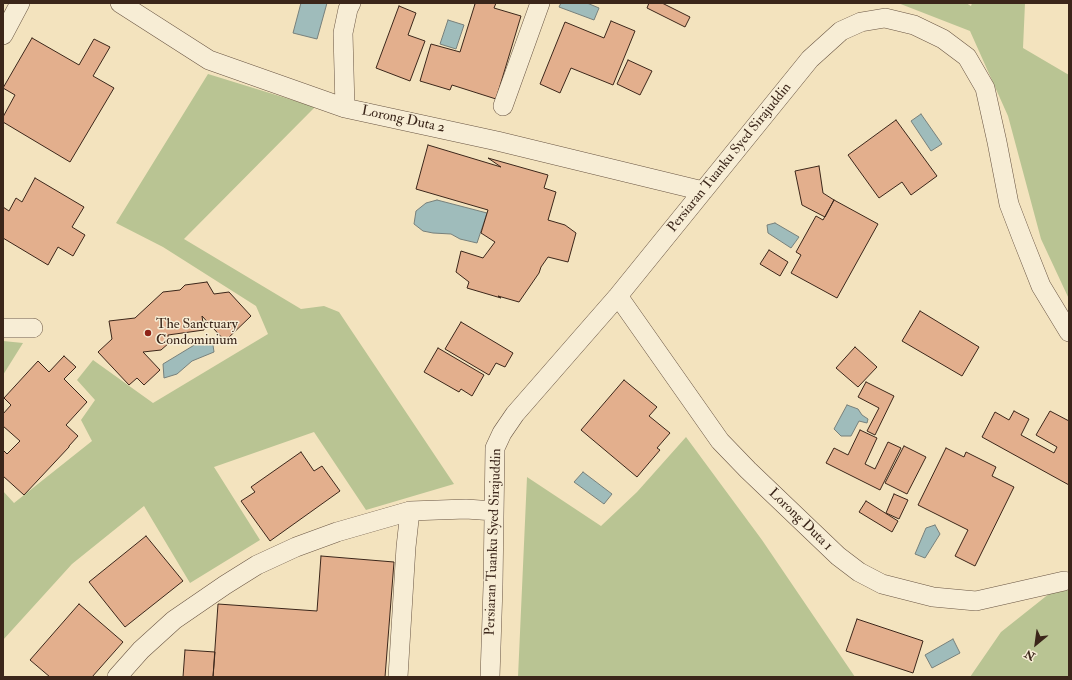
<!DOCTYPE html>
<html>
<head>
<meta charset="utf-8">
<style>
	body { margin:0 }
	#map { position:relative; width:1072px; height:680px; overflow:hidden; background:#f3e3be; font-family:"IM FELL Double Pica",serif }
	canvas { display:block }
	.frame { position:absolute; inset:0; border:4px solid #3b261a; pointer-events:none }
	.north { position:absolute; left:1016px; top:624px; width:40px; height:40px; -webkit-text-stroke:3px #f7edd5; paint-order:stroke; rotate:209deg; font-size:11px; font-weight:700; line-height:16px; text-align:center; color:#3b261a }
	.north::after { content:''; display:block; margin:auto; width:14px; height:18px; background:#3b261a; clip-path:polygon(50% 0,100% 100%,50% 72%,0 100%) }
</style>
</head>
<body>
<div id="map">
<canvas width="1072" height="680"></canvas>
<div class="frame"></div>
<div class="north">N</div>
</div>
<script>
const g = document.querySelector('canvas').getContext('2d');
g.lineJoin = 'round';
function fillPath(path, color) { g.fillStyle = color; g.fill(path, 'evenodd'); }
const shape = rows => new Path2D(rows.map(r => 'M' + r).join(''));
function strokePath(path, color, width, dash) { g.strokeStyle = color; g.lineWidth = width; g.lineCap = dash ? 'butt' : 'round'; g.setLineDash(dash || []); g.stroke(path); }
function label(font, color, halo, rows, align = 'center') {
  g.font = font + ' "IM FELL Double Pica",serif'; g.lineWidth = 3; g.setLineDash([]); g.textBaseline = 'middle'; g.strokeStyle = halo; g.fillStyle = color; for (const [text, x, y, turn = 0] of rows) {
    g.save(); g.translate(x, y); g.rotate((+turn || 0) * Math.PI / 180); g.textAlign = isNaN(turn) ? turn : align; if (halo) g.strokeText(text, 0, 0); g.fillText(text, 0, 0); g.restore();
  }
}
const green = shape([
	[898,3,966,3,971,6,972,3,1025,3,1023,48,1069,75,1069,299,1041,239,1008,116,970,31],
	[208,74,315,107,184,239,301,309,324,306,339,312,454,484,366,510,314,432,214,467,260,540,190,583,144,506,72,564,3,640,3,491,14,503,92,441,81,420,95,400,77,380,93,360,153,403,268,334,256,306,163,247,116,223],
	[3,341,23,343,3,375],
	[686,437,762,540,855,677,518,677,527,477,601,526,637,492],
	[1069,578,1069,677,970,677,1001,632]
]);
const water = shape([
	[301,3,327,3,317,39,293,33,301,3],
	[561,3,587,3,599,8,594,20,559,7,561,3],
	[448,20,464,25,456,49,440,44,448,20],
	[921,114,942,144,931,151,911,121,921,114],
	[437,200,487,213,477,243,460,239,451,234,433,233,423,231,414,224,416,211,426,203,437,200],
	[775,223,799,237,791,248,768,233,767,225,775,223],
	[201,341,213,345,214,352,192,361,177,374,164,378,163,364,201,341],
	[847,405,858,409,862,415,868,419,867,423,859,421,851,436,841,436,834,429,847,405],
	[583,472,612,494,604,504,574,482,583,472],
	[935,525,940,534,925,558,915,554,926,528,935,525],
	[953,639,960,653,932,668,925,655,953,639]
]);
const building = shape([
	[472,3,496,3,494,8,521,16,496,99,452,85,450,90,420,81,431,44,460,52,475,4,472,3],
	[649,3,662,3,690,17,685,27,647,8,649,3],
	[399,6,416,13,408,35,425,41,410,81,376,68,399,6],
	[611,21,635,31,613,85,571,68,560,93,540,84,565,22,604,38,611,21],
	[32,38,79,65,94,39,110,47,93,76,114,88,70,162,3,122,3,117,15,95,3,88,32,38],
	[628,60,652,71,640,95,617,84,628,60],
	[896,120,937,176,911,195,902,182,879,198,848,155,896,120],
	[428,145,501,167,488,158,548,175,544,188,556,192,548,220,565,225,576,233,568,262,548,257,541,267,539,273,519,302,498,296,501,298,467,288,469,282,456,272,461,251,483,258,495,242,481,233,488,210,416,189,428,145],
	[819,166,823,193,834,200,825,217,802,205,795,171,819,166],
	[35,178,84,207,72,227,85,235,73,256,58,247,48,265,3,238,3,207,9,211,16,198,22,202,35,178],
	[834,200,878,224,837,298,791,273,801,255,796,252,816,216,823,220,834,200],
	[769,250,788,262,780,276,760,264,769,250],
	[207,282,214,294,229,292,251,316,225,341,202,316,204,330,168,335,169,343,161,350,143,352,160,370,144,385,137,378,129,385,98,352,112,339,109,321,135,318,163,292,180,290,185,285,207,282],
	[920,311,979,347,962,376,902,341,920,311],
	[461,322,513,353,505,367,496,363,489,375,445,349,461,322],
	[855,347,877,367,858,387,836,368,855,347],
	[438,348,484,375,472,396,461,389,459,392,424,372,438,348],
	[64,356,76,367,64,379,87,402,66,425,78,436,69,446,69,447,24,495,3,476,3,450,7,454,20,441,3,426,3,414,11,405,4,398,38,361,49,372,64,356],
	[624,380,657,407,649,416,670,433,657,448,660,450,637,477,581,430,624,380],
	[866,382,894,396,875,435,867,431,879,408,858,397,866,382],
	[1014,411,1029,419,1021,435,1054,453,1057,447,1036,435,1050,411,1069,421,1069,485,982,437,995,412,1009,420,1014,411],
	[860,430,877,438,865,464,875,469,888,442,901,448,880,490,826,463,834,448,848,455,860,430],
	[904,446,926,457,907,494,885,483,904,446],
	[946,448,964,457,966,452,996,467,992,476,1014,487,975,566,955,556,968,530,918,505,946,448],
	[301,452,314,471,322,466,340,491,270,541,241,501,255,492,251,487,301,452],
	[894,494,908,500,899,519,886,513,894,494],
	[866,501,898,521,892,532,859,512,866,501],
	[146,536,183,581,125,627,89,582,146,536],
	[321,556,394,562,385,677,213,677,218,604,317,611,321,556],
	[79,604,123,642,92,677,50,677,30,660,79,604],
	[857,619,923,641,913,673,846,651,857,619],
	[185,650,215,652,213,677,183,677,185,650]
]);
const minor = shape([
	[120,3,209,60,345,108,497,141,703,191],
	[3,35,20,3],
	[503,106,540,3],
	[345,108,343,33,348,9,351,3],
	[618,296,720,441,748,470,838,556,859,572,882,584,933,597,976,601,1064,581],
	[3,328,33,328],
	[117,677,141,650,174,620,225,585,257,565,296,547,337,532,410,511,466,509,494,511],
	[398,677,406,547,410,511],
	[490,677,493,586,495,448,502,433,515,414,618,296,810,59,841,31,861,22,885,18,914,25,943,39,967,57,985,88,997,142,1009,204,1022,238,1041,286,1069,332]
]);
const markers = [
	[148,333,4,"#8f2418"]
];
const streetNames = [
	["Lorong Duta 2",403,120,12],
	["Persiaran Tuanku Syed Sirajuddin",730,158,-51],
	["Lorong Duta 1",800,520,44],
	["Persiaran Tuanku Syed Sirajuddin",494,542,-88]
];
const poiNames = [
	["The Sanctuary",156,325],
	["Condominium",156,341]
];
fillPath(green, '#b9c493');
fillPath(water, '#9fbcbb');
strokePath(water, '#77807b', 1);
fillPath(building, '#e3af8d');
strokePath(building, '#3b261a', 1);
strokePath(minor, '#695543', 20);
strokePath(minor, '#f7edd5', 19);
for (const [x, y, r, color] of markers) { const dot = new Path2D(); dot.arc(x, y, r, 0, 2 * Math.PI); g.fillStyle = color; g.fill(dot); strokePath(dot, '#f7edd5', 1.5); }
label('14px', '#3b261a', '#f7edd5', streetNames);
label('14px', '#3b261a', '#f7edd5', poiNames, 'left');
</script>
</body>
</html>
